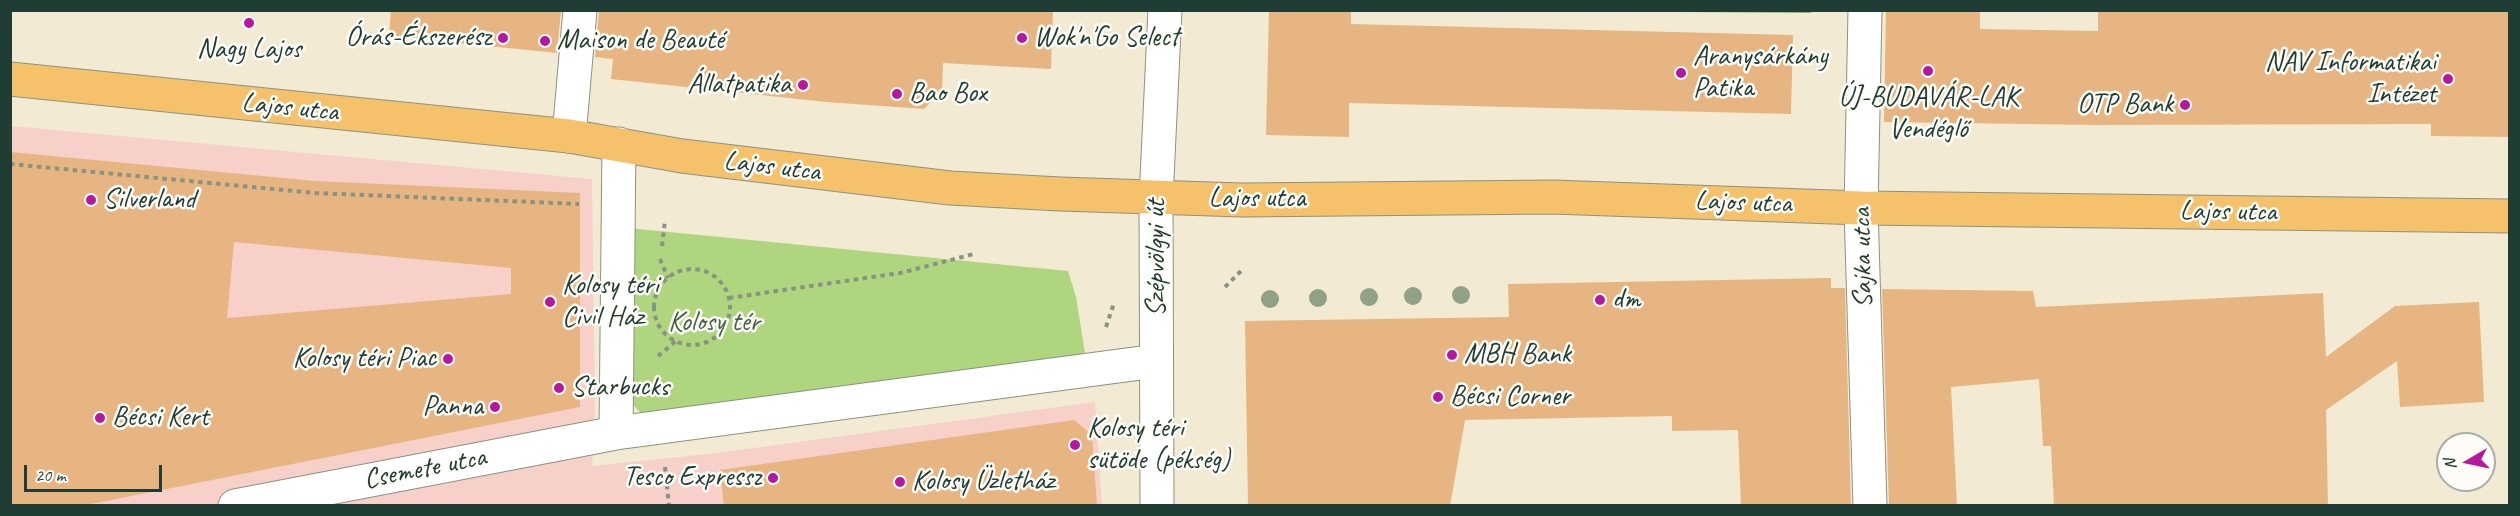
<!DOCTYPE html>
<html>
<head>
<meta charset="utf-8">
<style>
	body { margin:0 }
	#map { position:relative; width:2520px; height:516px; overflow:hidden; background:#f2ead2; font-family:Caveat,sans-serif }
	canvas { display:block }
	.frame { position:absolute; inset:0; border:12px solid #1f3d34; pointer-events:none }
	.north { position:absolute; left:2436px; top:432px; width:60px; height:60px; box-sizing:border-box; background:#fdfcf7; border:2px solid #a4b0a9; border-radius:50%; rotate:261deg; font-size:16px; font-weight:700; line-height:24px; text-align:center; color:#1f3d34 }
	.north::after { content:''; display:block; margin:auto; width:21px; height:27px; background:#b5179e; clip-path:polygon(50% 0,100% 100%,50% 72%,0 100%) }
	.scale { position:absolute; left:24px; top:465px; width:138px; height:27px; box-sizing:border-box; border:3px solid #1f3d34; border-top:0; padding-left:8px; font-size:18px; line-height:21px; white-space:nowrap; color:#1f3d34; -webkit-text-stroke:4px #fdfcf7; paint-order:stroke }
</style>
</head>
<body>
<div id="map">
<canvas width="2520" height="516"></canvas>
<div class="frame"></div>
<div class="north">N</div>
<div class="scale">20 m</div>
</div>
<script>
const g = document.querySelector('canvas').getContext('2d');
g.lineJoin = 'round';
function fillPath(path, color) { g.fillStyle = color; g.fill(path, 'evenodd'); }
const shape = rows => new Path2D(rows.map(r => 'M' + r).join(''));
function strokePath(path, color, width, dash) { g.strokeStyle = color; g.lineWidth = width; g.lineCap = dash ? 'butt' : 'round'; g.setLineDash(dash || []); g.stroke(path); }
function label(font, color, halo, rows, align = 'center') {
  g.font = font + ' Caveat,sans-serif'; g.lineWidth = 5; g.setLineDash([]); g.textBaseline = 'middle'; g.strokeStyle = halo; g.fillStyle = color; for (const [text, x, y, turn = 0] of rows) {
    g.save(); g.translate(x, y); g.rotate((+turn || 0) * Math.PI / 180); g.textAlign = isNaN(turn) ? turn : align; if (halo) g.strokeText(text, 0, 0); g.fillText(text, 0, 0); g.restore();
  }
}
const built = shape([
	[10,126,592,179,595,410,592,466,717,453,1095,402,1102,505,11,505]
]);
const green = shape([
	[628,228,1068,271,1076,297,1086,359,647,419,627,399]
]);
const forest = shape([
	[1811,11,1811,13,1548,11,1811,10]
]);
const building = shape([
	[391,10,561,10,557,53,389,36],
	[599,10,1053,10,1051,69,943,63,942,91,924,109,826,102,611,79,613,59,595,57],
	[1269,10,1351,10,1351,24,1793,35,1791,114,1349,103,1349,137,1266,135],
	[1886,10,1980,10,1980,29,2098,31,2098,10,2510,10,2510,137,2431,136,2431,124,2096,125,1884,122],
	[10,152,315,181,580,193,580,407,81,506,10,506],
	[234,242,511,268,511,294,227,318],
	[1831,278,1831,288,1845,288,1851,506,1741,506,1738,430,1672,431,1672,416,1465,420,1450,506,1248,506,1245,321,1509,317,1508,284],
	[1882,289,2033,291,2036,307,2323,293,2326,357,2395,306,2479,302,2484,402,2400,407,2397,361,2326,410,2328,506,2054,506,2051,446,2043,446,2039,379,1951,387,1957,506,1889,506],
	[1074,420,1092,435,1097,506,724,506,720,470]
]);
const path = shape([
	[10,164,315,193,579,204],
	[662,246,665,220],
	[660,259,668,278],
	'654 307a38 38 0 1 1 76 0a38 38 0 1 1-76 0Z',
	[1225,287,1241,271],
	[729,298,900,273,974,254],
	[1106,327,1114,303],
	[658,356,676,341],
	[665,467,669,506]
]);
const minor = shape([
	[1865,10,1861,208,1870,506],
	[569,136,580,10],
	[616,433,619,144],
	[235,506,616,433,1156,361],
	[1157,506,1156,199,1165,10]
]);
const major = shape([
	[10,79,569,136,682,156,950,188,1060,194,1242,200,1553,197,1861,208,2510,216]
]);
const trees = [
	[1461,295],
	[1413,296],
	[1369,297],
	[1318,298],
	[1270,299]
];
const markers = [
	[249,23,6,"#b5179e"],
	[503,38,6,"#b5179e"],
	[1022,38,6,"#b5179e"],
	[545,41,6,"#b5179e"],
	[1928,71,6,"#b5179e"],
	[1681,73,6,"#b5179e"],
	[2448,79,6,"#b5179e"],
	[803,85,6,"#b5179e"],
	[897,94,6,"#b5179e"],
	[2185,105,6,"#b5179e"],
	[91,200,6,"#b5179e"],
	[1600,300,6,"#b5179e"],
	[550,302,6,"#b5179e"],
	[1452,355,6,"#b5179e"],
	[448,359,6,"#b5179e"],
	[559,388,6,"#b5179e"],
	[1438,397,6,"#b5179e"],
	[495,407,6,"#b5179e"],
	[100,418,6,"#b5179e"],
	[1075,445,6,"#b5179e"],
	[773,478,6,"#b5179e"],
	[900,482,6,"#b5179e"]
];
const poiNames = [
	["Órás-Ékszerész",491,38,"right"],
	["Wok'n'Go Select",1034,38],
	["Maison de Beauté",557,41],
	["Nagy Lajos",249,50,"center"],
	["Aranysárkány",1693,57],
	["Patika",1693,89],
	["NAV Informatikai",2436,63,"right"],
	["Intézet",2436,95,"right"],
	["Állatpatika",791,85,"right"],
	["Bao Box",909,94],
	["ÚJ-BUDAVÁR-LAK",1928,98,"center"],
	["Vendéglő",1928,130,"center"],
	["OTP Bank",2173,105,"right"],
	["Silverland",103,200],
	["Kolosy téri",562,286],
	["Civil Ház",562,318],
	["dm",1612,300],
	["MBH Bank",1464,355],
	["Kolosy téri Piac",436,359,"right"],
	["Starbucks",571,388],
	["Bécsi Corner",1450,397],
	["Panna",483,407,"right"],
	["Bécsi Kert",112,418],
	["Kolosy téri",1087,429],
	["sütöde (pékség)",1087,461],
	["Tesco Expressz",761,478,"right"],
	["Kolosy Üzletház",912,482]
];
const streetNames = [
	["Lajos utca",290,108,6],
	["Lajos utca",772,167,7],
	["Lajos utca",1257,199],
	["Lajos utca",1743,203,2],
	["Lajos utca",2228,212,1],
	["Szépvölgyi út",1157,258,-90],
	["Sajka utca",1863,258,-91],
	["Csemete utca",425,469,-11]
];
const parkNames = [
	["Kolosy tér",714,323]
];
fillPath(built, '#f7d0c9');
fillPath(green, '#afd57f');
fillPath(forest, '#8bb66e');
fillPath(building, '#e7b582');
strokePath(minor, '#889483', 35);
strokePath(major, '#889483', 35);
strokePath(path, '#889483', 4, [4.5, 4.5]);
strokePath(minor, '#fff', 33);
strokePath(major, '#f5c16b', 33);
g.fillStyle = '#92a086';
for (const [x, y] of trees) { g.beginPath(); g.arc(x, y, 9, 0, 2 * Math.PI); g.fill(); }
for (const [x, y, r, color] of markers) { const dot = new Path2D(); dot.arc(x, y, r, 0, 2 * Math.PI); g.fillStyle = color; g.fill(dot); strokePath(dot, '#fdfcf7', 2); }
label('28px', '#1f3d34', '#fdfcf7', poiNames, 'left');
label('28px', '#1f3d34', '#fdfcf7', streetNames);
label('28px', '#436347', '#fdfcf7', parkNames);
</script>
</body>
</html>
